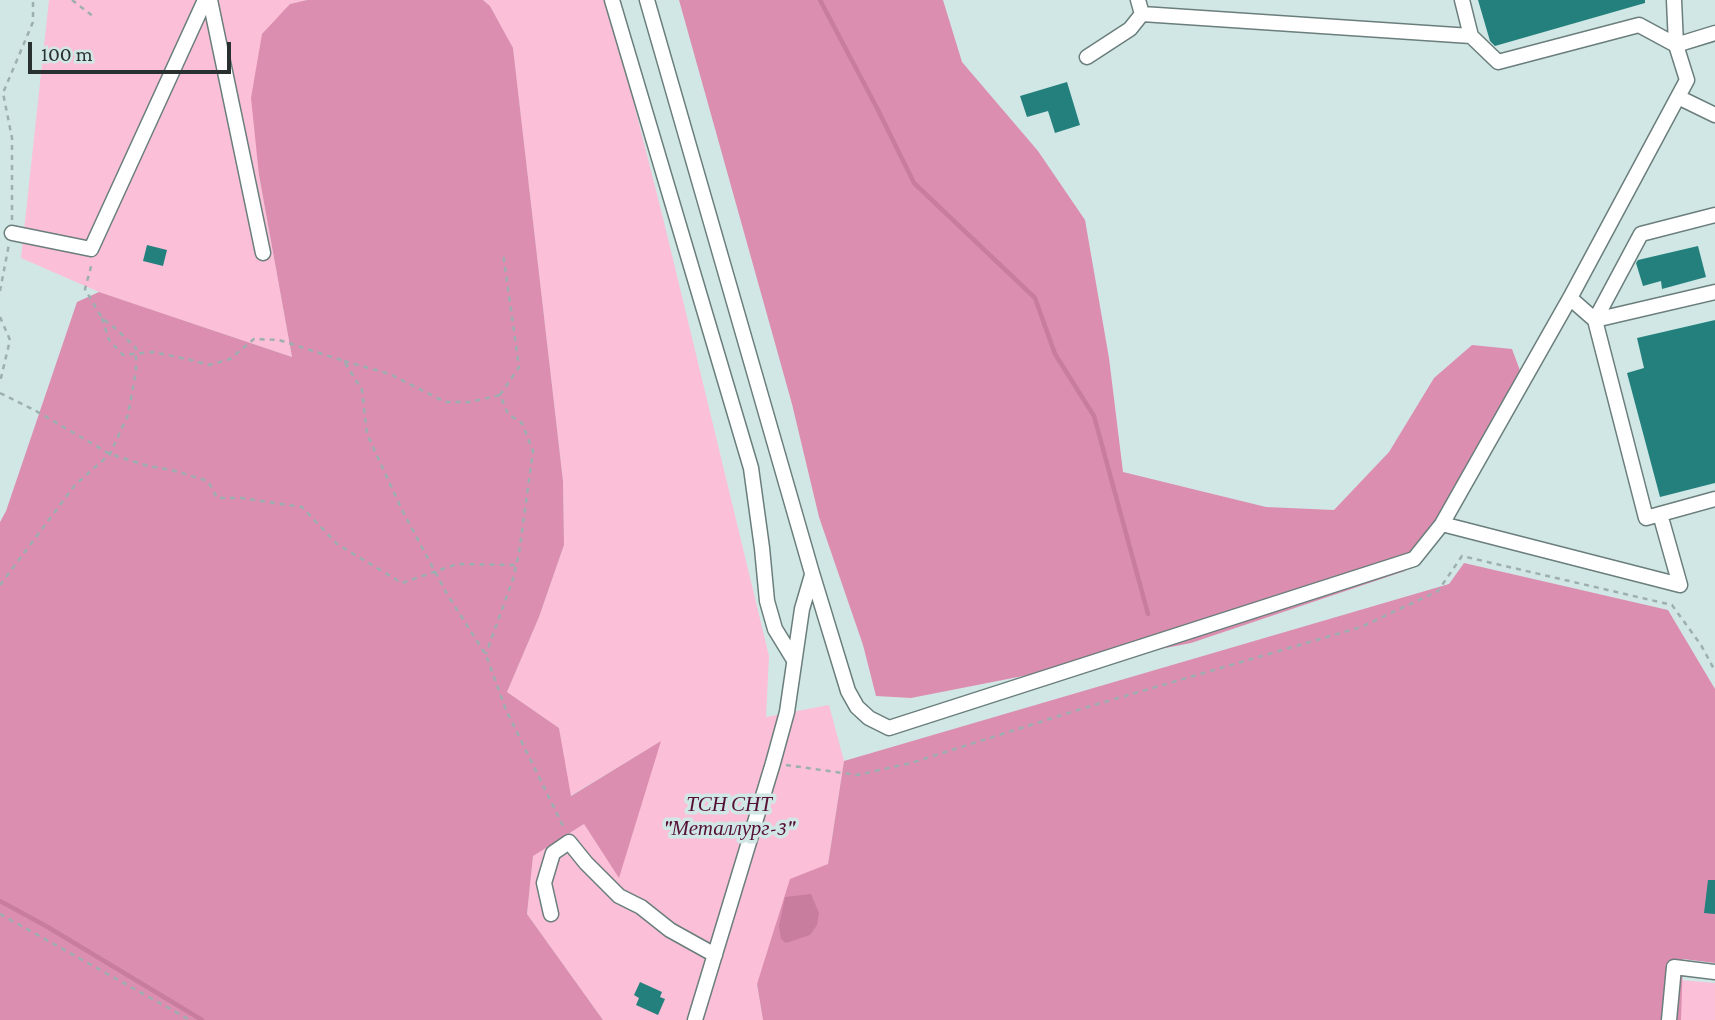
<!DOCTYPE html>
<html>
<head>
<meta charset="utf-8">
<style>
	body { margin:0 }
	#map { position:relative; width:1715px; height:1020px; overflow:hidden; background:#d1e7e6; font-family:"Crimson Pro",serif }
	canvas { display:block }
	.scale { position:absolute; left:28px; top:42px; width:203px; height:32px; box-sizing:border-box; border:4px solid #293130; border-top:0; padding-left:9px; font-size:21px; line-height:24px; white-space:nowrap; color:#293130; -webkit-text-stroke:5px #d1e7e6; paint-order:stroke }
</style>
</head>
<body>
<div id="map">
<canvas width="1715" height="1020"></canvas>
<div class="scale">100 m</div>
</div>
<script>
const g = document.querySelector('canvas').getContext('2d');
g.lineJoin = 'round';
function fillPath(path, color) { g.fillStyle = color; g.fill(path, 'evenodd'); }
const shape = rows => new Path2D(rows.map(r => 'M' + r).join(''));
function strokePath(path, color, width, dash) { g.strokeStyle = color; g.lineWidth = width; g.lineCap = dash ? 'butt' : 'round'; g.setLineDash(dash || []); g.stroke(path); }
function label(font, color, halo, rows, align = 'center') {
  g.font = font + ' "Crimson Pro",serif'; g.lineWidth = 7; g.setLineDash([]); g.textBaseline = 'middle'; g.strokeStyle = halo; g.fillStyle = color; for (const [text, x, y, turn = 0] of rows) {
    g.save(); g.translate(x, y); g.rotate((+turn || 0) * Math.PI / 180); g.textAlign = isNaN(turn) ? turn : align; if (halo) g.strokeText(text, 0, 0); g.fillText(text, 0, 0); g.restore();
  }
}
const green = shape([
	[49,0,307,0,290,4,259,175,292,357,99,292,21,258],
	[483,0,605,0,615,29,663,218,769,656,766,717,829,705,844,761,828,864,757,984,763,1020,603,1020,527,914,533,855,584,824,619,877,660,742,570,796,559,728,507,692,539,617,564,545,563,481,513,49,490,6],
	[1680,980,1715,983,1715,1020,1676,1020]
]);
const forest = shape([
	[307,0,483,0,490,6,513,48,563,481,564,545,539,617,507,692,559,728,571,796,661,741,619,878,584,824,533,856,527,914,603,1020,0,1020,0,522,6,511,77,302,99,292,292,357,259,175,251,98,262,34,290,4],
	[679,0,943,0,962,62,1038,151,1085,220,1109,358,1123,472,1266,507,1334,510,1389,452,1434,378,1472,345,1512,349,1522,376,1405,571,1191,643,911,698,876,696,863,645,819,517,792,404],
	[1464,563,1668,610,1715,689,1715,963,1683,959,1681,1020,763,1020,757,984,790,879,828,864,844,761,1449,584]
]);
const water = shape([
	[811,894,819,913,817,925,810,935,786,943,781,939,779,926,785,897]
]);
const stream = shape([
	[820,0,878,110,914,183,1035,298,1055,354,1094,416,1148,614],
	[0,901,46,926,202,1020]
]);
const building = shape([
	[1478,0,1645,0,1645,3,1495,46,1490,41],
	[1067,82,1080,125,1055,133,1048,111,1027,117,1020,96],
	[147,245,167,250,163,266,143,261],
	[1698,246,1706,277,1662,289,1661,281,1643,286,1636,263,1638,260],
	[1715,320,1715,483,1660,497,1627,373,1644,368,1637,338],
	[1708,880,1715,880,1715,914,1704,913],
	[640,982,662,992,660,997,665,999,658,1015,636,1005,639,998,634,995]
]);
const path = shape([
	[72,0,94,17],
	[12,220,12,138,3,93,33,22,33,0],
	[0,291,9,244],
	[0,317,10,340,0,382],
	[102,318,109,340,123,355,153,352,191,360,209,365,230,359,254,339,279,340,344,361,362,390,367,434,402,510,447,594,486,655,506,710,565,830],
	[344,361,390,374,445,402,470,402,500,395,508,414,522,423,533,451,519,553,513,579,486,654],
	[0,393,36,411,110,454,148,466,172,470,208,481,217,498,242,498,302,507,337,544,402,583,457,564,516,565],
	[500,395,519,367,503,253],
	[0,585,75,485,110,454,128,415,136,371,136,348,115,328,102,318,85,289,92,263],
	[786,765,857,775,911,763,1084,708,1361,627,1438,591,1462,556,1672,605,1701,645,1715,671],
	[0,914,190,1020]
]);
const minor = shape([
	[210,0,263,253],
	[612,0,751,468,762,548,767,601,775,629,794,660],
	[647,0,812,573,848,691,857,707,869,718,889,728,1414,559,1442,524,1570,298,1687,80,1676,45,1715,33],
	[1138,0,1142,14,1471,36,1498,62,1639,25,1676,45,1674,0],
	[1462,0,1471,36],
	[1087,57,1130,29,1142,14],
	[1678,97,1715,115],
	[1715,215,1641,234,1595,320,1646,518,1715,499],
	[12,233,91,249,205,0],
	[1570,298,1595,320,1715,292],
	[1660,514,1680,585],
	[1442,524,1680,585],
	[551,914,544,883,553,853,569,842,586,863,619,896,641,907,670,930,715,955],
	[695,1020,773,763,787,712,802,609,812,575],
	[1669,1020,1674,967,1715,972]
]);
const parkNames = [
	["ТСН СНТ",729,805],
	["\"Металлург-3\"",729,829]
];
fillPath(green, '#fcbfd8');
fillPath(forest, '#dc8eb0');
fillPath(water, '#c87c9e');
strokePath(stream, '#c87c9e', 4.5);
fillPath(building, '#24807d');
strokePath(minor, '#6a7e7c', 17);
strokePath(path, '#9dafae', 2.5, [5, 5]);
strokePath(minor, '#fff', 14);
label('italic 21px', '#551036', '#d1e7e6', parkNames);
</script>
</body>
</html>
